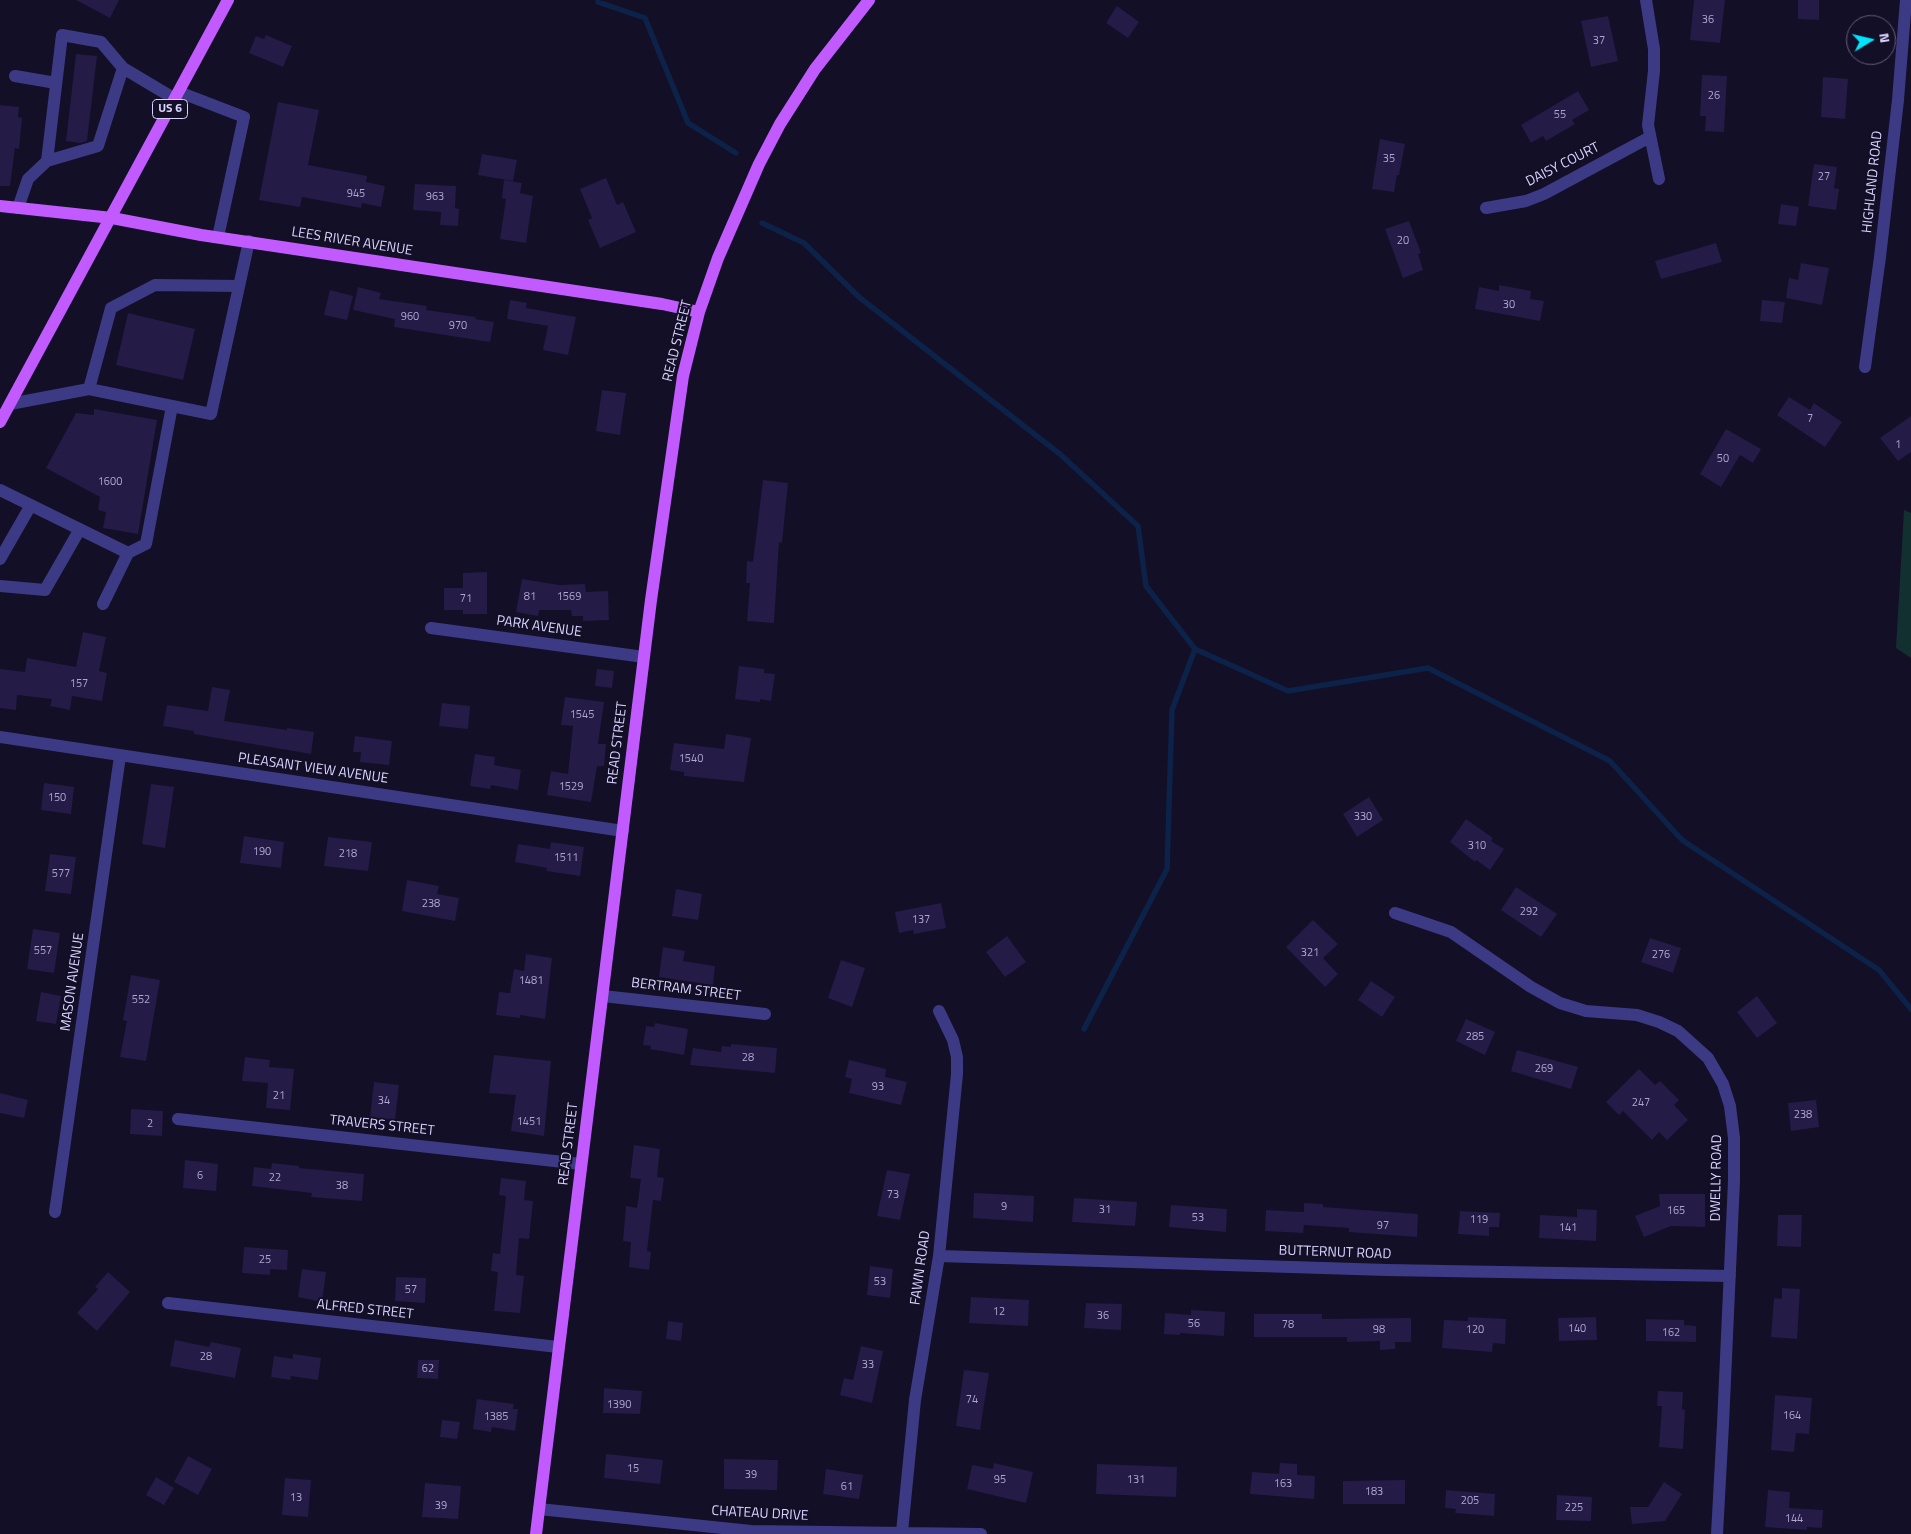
<!DOCTYPE html>
<html>
<head>
<meta charset="utf-8">
<style>
	body { margin:0 }
	#map { position:relative; width:1911px; height:1534px; overflow:hidden; background:#130f26; font-family:"Titillium Web",sans-serif }
	canvas { display:block }
	.north { position:absolute; left:1846px; top:15px; width:50px; height:50px; box-sizing:border-box; background:#130f26; border:1px solid #625e7d; border-radius:50%; rotate:81deg; font-size:14px; font-weight:700; line-height:20px; text-align:center; color:#d9d4ff }
	.north::after { content:''; display:block; margin:auto; width:18px; height:22px; background:#00e5ff; clip-path:polygon(50% 0,100% 100%,50% 72%,0 100%) }
</style>
</head>
<body>
<div id="map">
<canvas width="1911" height="1534"></canvas>
<div class="north">N</div>
</div>
<script>
const g = document.querySelector('canvas').getContext('2d');
g.lineJoin = 'round';
function fillPath(path, color) { g.fillStyle = color; g.fill(path, 'evenodd'); }
const shape = rows => new Path2D(rows.map(r => 'M' + r).join(''));
function strokePath(path, color, width, dash) { g.strokeStyle = color; g.lineWidth = width; g.lineCap = dash ? 'butt' : 'round'; g.setLineDash(dash || []); g.stroke(path); }
function label(font, color, halo, rows, align = 'center') {
  g.font = font + ' "Titillium Web",sans-serif'; g.lineWidth = 4; g.setLineDash([]); g.textBaseline = 'middle'; g.strokeStyle = halo; g.fillStyle = color; for (const [text, x, y, turn = 0] of rows) {
    g.save(); g.translate(x, y); g.rotate((+turn || 0) * Math.PI / 180); g.textAlign = isNaN(turn) ? turn : align; if (halo) g.strokeText(text, 0, 0); g.fillText(text, 0, 0); g.restore();
  }
}
const green = shape([
	[1904,510,1911,513,1911,658,1896,648]
]);
const stream = shape([
	[598,0,598,2,645,18,688,123,736,153],
	[762,223,804,243,859,297,1061,455,1138,526,1146,586,1195,649,1288,691,1428,668,1610,761,1682,840,1879,970,1911,1009],
	[1084,1029,1167,869,1172,710,1195,649]
]);
const building = shape([
	[76,0,119,0,110,18],
	[1694,0,1725,0,1720,43,1690,40],
	[1798,0,1819,0,1819,20,1798,19],
	[1117,6,1139,22,1128,38,1106,23],
	[1608,16,1618,61,1591,67,1581,21],
	[266,35,292,46,283,67,249,53,256,36,264,39],
	[76,54,97,56,87,141,81,143,66,141],
	[1702,75,1727,76,1724,132,1705,131,1706,116,1700,116],
	[1823,77,1848,79,1845,119,1821,117],
	[1578,91,1589,110,1572,120,1575,124,1546,141,1543,136,1531,143,1521,125],
	[278,102,319,110,308,165,367,176,366,182,385,186,381,207,362,203,361,208,302,197,300,207,259,200],
	[0,105,19,107,18,117,22,118,19,149,15,148,10,186,0,186],
	[1380,139,1405,144,1399,175,1397,175,1394,192,1372,189],
	[482,154,517,160,513,181,478,175],
	[1814,164,1837,167,1834,188,1839,189,1836,210,1808,206],
	[606,178,617,205,623,202,636,232,600,248,588,220,592,218,580,189],
	[504,180,522,183,520,193,533,196,526,243,500,239,506,199,502,198],
	[415,184,456,186,455,208,459,209,458,226,440,225,441,212,413,210],
	[1781,204,1799,207,1796,226,1778,224],
	[1409,221,1421,253,1418,254,1423,270,1403,278,1385,229],
	[1716,243,1722,262,1661,279,1655,261],
	[1801,263,1829,268,1822,305,1786,298,1789,278,1798,280],
	[1499,285,1531,291,1530,299,1544,301,1540,321,1475,309,1479,287,1499,291],
	[358,287,381,293,379,299,427,306,426,310,476,317,475,319,494,322,490,342,394,327,395,319,353,310],
	[330,290,353,296,347,320,324,315],
	[510,300,527,303,526,308,576,317,568,355,543,350,548,326,507,319],
	[1762,300,1785,302,1782,323,1760,321],
	[128,313,195,329,183,380,116,365],
	[602,390,626,393,620,435,596,431],
	[1789,397,1810,410,1814,403,1842,422,1825,447,1777,415],
	[94,409,157,420,138,534,103,528,106,512,98,510,100,497,46,468,76,413,94,415],
	[1911,416,1911,452,1898,461,1880,438],
	[1726,429,1761,449,1753,463,1740,455,1721,487,1700,474],
	[763,480,788,483,782,543,779,542,774,623,747,621,750,583,746,583,747,561,753,562],
	[487,572,487,614,463,614,463,610,444,610,444,588,463,588,463,573],
	[522,579,559,585,585,584,586,592,608,591,609,620,583,621,583,616,572,616,571,610,539,610,538,616,516,612],
	[83,632,106,637,99,671,107,673,102,701,72,696,70,710,50,706,52,699,17,695,16,710,0,708,0,669,25,672,27,658,76,667],
	[739,666,764,669,764,673,775,674,771,701,760,699,760,702,735,699],
	[597,669,614,671,612,688,595,686],
	[212,687,230,690,224,721,287,730,287,728,314,732,311,754,194,734,194,731,163,726,167,705,208,711],
	[565,697,604,702,598,744,606,744,604,766,597,766,591,802,547,795,551,771,568,774,573,726,561,725],
	[442,703,470,706,468,729,439,726],
	[726,734,751,738,744,782,684,776,684,772,670,770,674,743,724,749],
	[355,736,392,741,389,765,360,762,361,752,353,752],
	[475,754,495,757,494,765,521,770,518,790,491,785,490,789,470,786],
	[44,783,74,787,71,814,41,810],
	[151,784,174,787,165,848,142,844],
	[1369,797,1383,820,1357,837,1343,814],
	[1466,819,1493,838,1491,841,1504,849,1490,870,1476,860,1475,862,1450,842],
	[244,836,284,842,281,868,240,863],
	[328,837,372,842,368,871,324,866],
	[551,842,584,847,580,876,546,871,547,868,515,862,518,844,550,849],
	[50,854,76,857,71,894,45,891],
	[407,880,439,886,437,894,459,898,455,921,402,911],
	[1516,887,1557,914,1541,937,1501,910],
	[676,889,702,894,698,920,672,916],
	[941,903,946,928,914,934,913,930,899,933,895,912],
	[1313,920,1338,944,1323,958,1338,974,1325,987,1286,947],
	[33,929,60,933,54,973,27,969],
	[1007,936,1026,962,1005,977,986,952],
	[1650,938,1681,948,1673,973,1641,962],
	[663,947,685,951,683,961,715,966,713,985,659,977],
	[526,954,552,958,545,1019,520,1015,520,1018,496,1015,499,992,510,993,514,969,524,971],
	[841,960,865,968,852,1007,828,998],
	[131,975,160,980,146,1061,120,1057,127,1021,123,1020],
	[1371,981,1395,997,1382,1017,1358,1000],
	[41,992,61,996,56,1024,36,1021],
	[1757,996,1777,1023,1757,1038,1737,1012],
	[1466,1019,1495,1032,1485,1055,1456,1041],
	[655,1023,688,1029,684,1055,650,1049,651,1046,643,1045,646,1026,654,1027],
	[731,1044,777,1048,775,1073,690,1065,693,1048,721,1052,722,1046,731,1047],
	[1517,1050,1578,1067,1571,1089,1511,1071],
	[494,1055,551,1061,544,1136,511,1131,516,1095,489,1093],
	[245,1057,270,1060,269,1067,294,1069,290,1110,266,1108,268,1083,242,1081],
	[849,1060,886,1069,885,1077,907,1082,901,1105,849,1093,852,1079,845,1077],
	[1639,1069,1655,1085,1660,1081,1679,1100,1674,1105,1688,1120,1667,1140,1659,1132,1652,1140,1623,1111,1619,1115,1606,1102],
	[374,1082,399,1085,395,1120,370,1117],
	[0,1093,28,1100,24,1118,0,1113],
	[1816,1100,1819,1127,1791,1131,1788,1103],
	[131,1109,163,1111,162,1136,130,1134],
	[634,1145,660,1149,657,1177,664,1178,661,1201,653,1200,647,1251,651,1252,649,1270,629,1267,631,1242,623,1241,626,1206,637,1208,641,1179,630,1178],
	[185,1160,218,1164,216,1191,183,1188],
	[272,1163,299,1166,299,1168,364,1174,362,1201,311,1197,312,1193,252,1186,254,1167,271,1169],
	[887,1170,910,1174,900,1220,877,1216],
	[501,1178,526,1181,524,1200,533,1201,529,1239,519,1238,516,1275,524,1276,520,1313,494,1311,498,1272,491,1271,493,1253,500,1254,506,1196,499,1195],
	[974,1193,1034,1196,1033,1222,973,1218],
	[1659,1194,1705,1194,1705,1227,1671,1226,1644,1237,1635,1216,1660,1206],
	[1074,1198,1137,1202,1135,1226,1072,1222],
	[1304,1203,1323,1204,1323,1207,1418,1214,1417,1237,1349,1232,1349,1228,1304,1225,1303,1233,1265,1231,1266,1210,1304,1212],
	[1171,1205,1227,1209,1226,1232,1169,1227],
	[1577,1209,1597,1210,1596,1241,1539,1238,1540,1215,1577,1217],
	[1460,1211,1500,1213,1499,1227,1489,1227,1489,1236,1458,1234],
	[1778,1215,1802,1215,1801,1247,1777,1246],
	[244,1247,288,1250,287,1270,270,1269,270,1275,242,1273],
	[870,1266,893,1269,890,1298,867,1295],
	[302,1269,326,1272,322,1302,298,1297],
	[108,1272,130,1292,97,1331,77,1313,98,1289,95,1287],
	[396,1277,426,1278,425,1303,395,1301],
	[1782,1288,1800,1289,1797,1339,1771,1337,1774,1298,1782,1299],
	[971,1297,1029,1300,1028,1326,969,1323],
	[1086,1303,1122,1304,1121,1330,1084,1328],
	[1191,1310,1225,1312,1224,1336,1180,1333,1180,1335,1164,1334,1165,1313,1191,1315],
	[1254,1314,1322,1314,1322,1319,1411,1318,1411,1342,1395,1342,1395,1349,1380,1350,1380,1341,1347,1342,1347,1337,1254,1337],
	[1468,1317,1506,1319,1505,1344,1493,1343,1492,1352,1442,1348,1444,1320,1468,1321],
	[1596,1317,1597,1340,1559,1341,1558,1318],
	[1646,1319,1684,1320,1684,1325,1696,1326,1696,1342,1646,1341],
	[668,1321,683,1323,681,1341,666,1339],
	[175,1340,209,1347,211,1342,241,1348,235,1378,170,1366],
	[861,1346,883,1351,872,1403,840,1395,844,1378,853,1380],
	[293,1354,321,1358,318,1380,291,1376,290,1380,271,1377,274,1356,293,1359],
	[418,1360,439,1360,438,1379,417,1378],
	[964,1370,989,1373,980,1430,956,1426],
	[604,1388,642,1391,640,1414,603,1413],
	[1658,1391,1683,1392,1682,1409,1685,1410,1683,1449,1659,1447,1662,1406,1657,1406],
	[1775,1395,1812,1398,1809,1434,1796,1433,1794,1452,1771,1450],
	[477,1399,514,1404,513,1409,518,1409,515,1431,492,1427,491,1432,473,1429],
	[442,1420,460,1422,457,1439,440,1437],
	[606,1454,663,1460,660,1484,604,1478],
	[188,1456,212,1469,198,1495,174,1482],
	[724,1459,778,1460,777,1490,724,1489],
	[994,1463,1033,1472,1026,1503,967,1489,972,1465,993,1469],
	[1280,1463,1297,1464,1297,1475,1315,1476,1314,1499,1250,1494,1252,1472,1279,1474],
	[1097,1464,1177,1467,1176,1497,1096,1494],
	[826,1469,863,1475,859,1499,823,1494],
	[156,1477,174,1488,164,1505,146,1495],
	[285,1478,311,1480,308,1517,282,1515],
	[1405,1480,1405,1504,1343,1504,1343,1481],
	[1664,1482,1682,1494,1665,1521,1632,1524,1630,1507,1648,1507],
	[425,1483,461,1486,458,1519,422,1517],
	[1446,1490,1495,1494,1494,1516,1455,1513,1456,1509,1445,1508],
	[1768,1490,1790,1492,1789,1508,1823,1510,1822,1528,1807,1527,1807,1530,1765,1527],
	[1557,1495,1592,1497,1591,1521,1556,1520]
]);
const minor = shape([
	[1646,0,1654,49,1654,71,1648,125,1659,179],
	[15,76,56,83],
	[179,92,244,117,218,237],
	[47,161,98,146,123,68],
	[18,208,28,179,47,161,62,35,101,42,123,68,175,99],
	[1486,208,1526,201,1544,194,1650,137],
	[1865,367,1880,257,1898,100,1906,0],
	[89,389,111,308,155,285,239,286],
	[10,404,89,389,211,414,249,241],
	[0,490,128,553,103,604],
	[128,553,146,544,172,406],
	[0,559,31,505],
	[0,586,45,590,80,529],
	[431,628,644,657],
	[0,737,623,831],
	[1395,913,1451,932,1531,987,1560,1003,1586,1011,1637,1015,1659,1022,1678,1031,1708,1058,1723,1084,1730,1106,1734,1138,1734,1181,1723,1424,1717,1534],
	[603,996,765,1014],
	[178,1119,581,1164],
	[55,1212,120,756],
	[939,1256,1387,1270,1730,1276],
	[168,1303,558,1347],
	[539,1509,751,1531,981,1534],
	[902,1532,915,1400,939,1256,957,1074,957,1057,953,1040,939,1011]
]);
const major = shape([
	[0,206,112,218,201,235,662,304,699,312],
	[0,422,228,0],
	[536,1534,651,600,683,376,699,312,718,258,759,164,780,124,815,69,869,0]
]);
const numberNames = [
	["36",1708,20],
	["37",1599,41],
	["26",1714,96],
	["55",1560,115],
	["35",1389,159],
	["27",1824,177],
	["945",356,194],
	["963",435,197],
	["20",1403,241],
	["30",1509,305],
	["960",410,317],
	["970",458,326],
	["7",1810,419],
	["1",1898,445],
	["50",1723,459],
	["1600",110,482],
	["81",530,597],
	["1569",569,597],
	["71",466,599],
	["157",79,684],
	["1545",582,715],
	["1540",691,759],
	["1529",571,787],
	["150",57,798],
	["330",1363,817],
	["310",1477,846],
	["190",262,852],
	["218",348,854],
	["1511",566,858],
	["577",61,874],
	["238",431,904],
	["292",1529,912],
	["137",921,920],
	["557",43,951],
	["321",1310,953],
	["276",1661,955],
	["1481",531,981],
	["552",141,1000],
	["285",1475,1037],
	["28",748,1058],
	["269",1544,1069],
	["93",878,1087],
	["21",279,1096],
	["34",384,1101],
	["247",1641,1103],
	["238",1803,1115],
	["1451",529,1122],
	["2",150,1124],
	["6",200,1176],
	["22",275,1178],
	["38",342,1186],
	["73",893,1195],
	["9",1004,1207],
	["31",1105,1210],
	["165",1676,1211],
	["53",1198,1218],
	["119",1479,1220],
	["97",1383,1226],
	["141",1568,1228],
	["25",265,1260],
	["53",880,1282],
	["57",411,1290],
	["12",999,1312],
	["36",1103,1316],
	["56",1194,1324],
	["78",1288,1325],
	["140",1577,1329],
	["98",1379,1330],
	["120",1475,1330],
	["162",1671,1333],
	["28",206,1357],
	["33",868,1365],
	["62",428,1369],
	["74",972,1400],
	["1390",619,1405],
	["164",1792,1416],
	["1385",496,1417],
	["15",633,1469],
	["39",751,1475],
	["95",1000,1480],
	["131",1136,1480],
	["163",1283,1484],
	["61",847,1487],
	["183",1374,1492],
	["13",296,1498],
	["205",1470,1501],
	["39",441,1506],
	["225",1574,1508],
	["144",1794,1519]
];
const shields = [
	[170,109,35]
];
const shieldNames = [
	["US 6",170,109]
];
const streetNames = [
	["DAISY COURT",1563,165,-27],
	["HIGHLAND ROAD",1873,182,-84],
	["LEES RIVER AVENUE",352,242,9],
	["READ STREET",678,341,-76],
	["PARK AVENUE",539,627,8],
	["READ STREET",618,743,-83],
	["PLEASANT VIEW AVENUE",313,769,8],
	["MASON AVENUE",73,982,-82],
	["BERTRAM STREET",686,990,7],
	["TRAVERS STREET",382,1126,6],
	["READ STREET",569,1144,-83],
	["DWELLY ROAD",1717,1178,-89],
	["BUTTERNUT ROAD",1335,1253,2],
	["FAWN ROAD",921,1268,-82],
	["ALFRED STREET",365,1310,6],
	["CHATEAU DRIVE",760,1514,3]
];
fillPath(green, '#12302f');
strokePath(stream, '#0c2248', 5.5);
fillPath(building, '#241b47');
strokePath(minor, '#3d3a85', 12);
strokePath(major, '#c25bff', 12);
label('11px', '#aca6d1', null, numberNames);
for (const [x, y, w] of shields) { const box = new Path2D(); box.roundRect(x - w / 2, y - 9.5, w, 19, 4); g.fillStyle = '#130f26'; g.fill(box); strokePath(box, '#d9d4ff', 1); }
label('bold 12px', '#d9d4ff', null, shieldNames);
label('14px', '#d9d4ff', '#130f26', streetNames);
</script>
</body>
</html>
